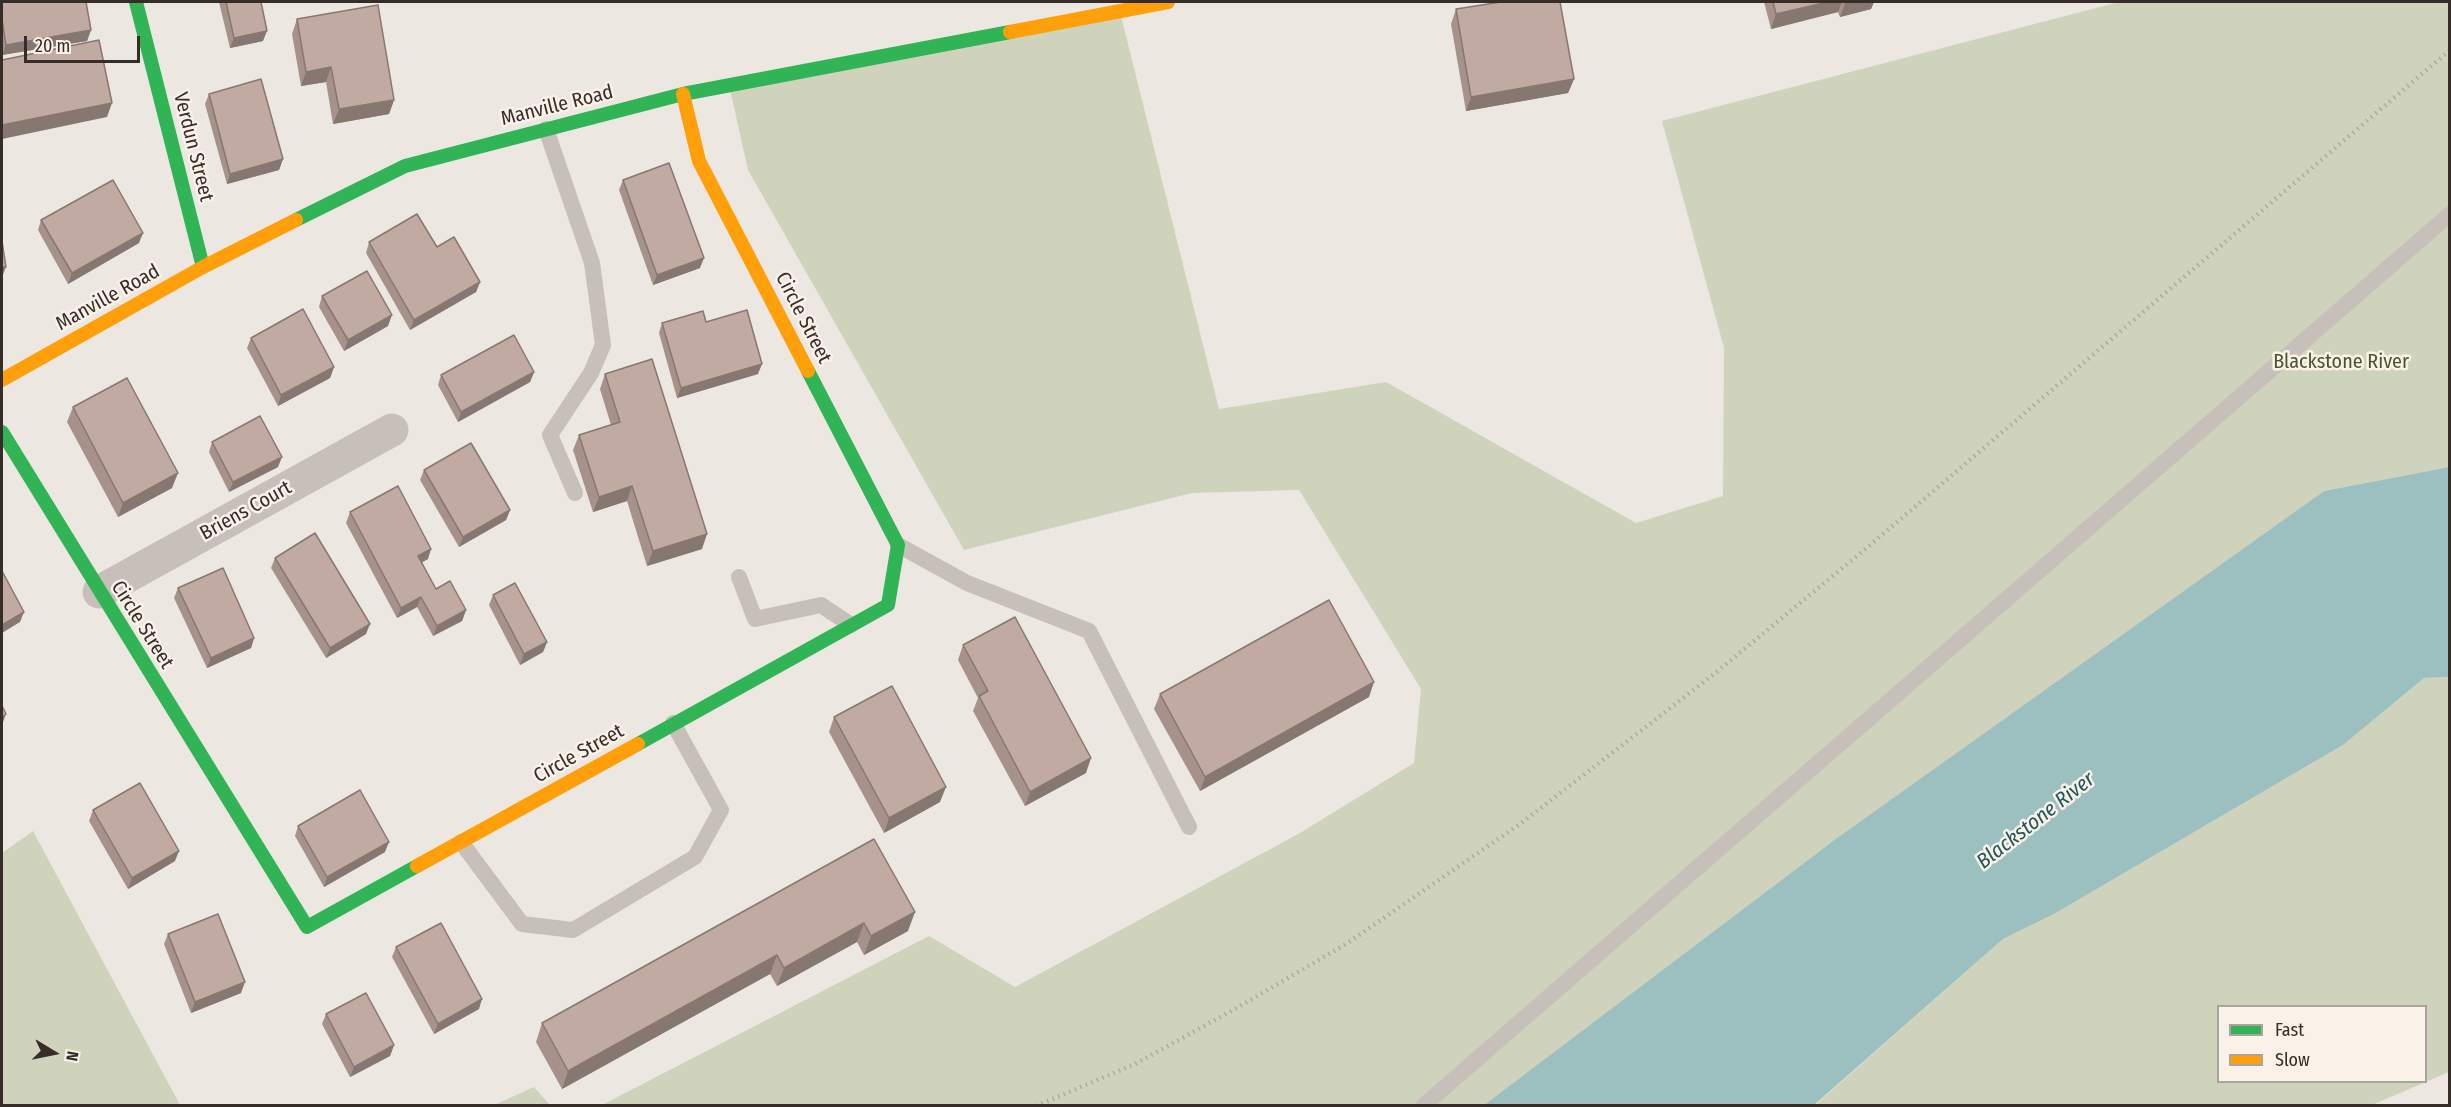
<!DOCTYPE html>
<html>
<head>
<meta charset="utf-8">
<style>
	body { margin:0 }
	#map { position:relative; width:2451px; height:1107px; overflow:hidden; background:#ede7e1; font-family:"Fira Sans Condensed",sans-serif }
	canvas { display:block }
	.frame { position:absolute; inset:0; border:3px solid #372d28; pointer-events:none }
	.legend { position:absolute; left:2217px; top:1005px; width:210px; height:78px; box-sizing:border-box; background:#faf1e9; border:2px solid #aca39c; margin:0; padding:8px 10px; list-style:none; font-size:18px; color:#372d28 }
	.legend li { display:flex; align-items:center; gap:12px; height:30px }
	.legend b { width:30px; border:2px solid #aca39c }
	.north { position:absolute; left:24px; top:1023px; width:60px; height:60px; -webkit-text-stroke:4px #faf1e9; paint-order:stroke; rotate:100deg; font-size:16px; font-weight:700; line-height:24px; text-align:center; color:#372d28 }
	.north::after { content:''; display:block; margin:auto; width:21px; height:27px; background:#372d28; clip-path:polygon(50% 0,100% 100%,50% 72%,0 100%) }
	.scale { position:absolute; left:24px; top:36px; width:116px; height:27px; box-sizing:border-box; border:3px solid #372d28; border-top:0; padding-left:8px; font-size:18px; line-height:21px; white-space:nowrap; color:#372d28; -webkit-text-stroke:4px #faf1e9; paint-order:stroke }
</style>
</head>
<body>
<div id="map">
<canvas width="2451" height="1107"></canvas>
<div class="frame"></div>
<ul class="legend">
<li><b style="height:8px;background:#30b455"></b>Fast</li>
<li><b style="height:8px;background:#ff9f0a"></b>Slow</li>
</ul>
<div class="north">N</div>
<div class="scale">20 m</div>
</div>
<script>
const g = document.querySelector('canvas').getContext('2d');
g.lineJoin = 'round';
function fillPath(path, color) { g.fillStyle = color; g.fill(path, 'evenodd'); }
const shape = rows => new Path2D(rows.map(r => 'M' + r).join(''));
function strokePath(path, color, width, dash) { g.strokeStyle = color; g.lineWidth = width; g.lineCap = dash ? 'butt' : 'round'; g.setLineDash(dash || []); g.stroke(path); }
function label(font, color, halo, rows, align = 'center') {
  g.font = font + ' "Fira Sans Condensed",sans-serif'; g.lineWidth = 5; g.setLineDash([]); g.textBaseline = 'middle'; g.strokeStyle = halo; g.fillStyle = color; for (const [text, x, y, turn = 0] of rows) {
    g.save(); g.translate(x, y); g.rotate((+turn || 0) * Math.PI / 180); g.textAlign = isNaN(turn) ? turn : align; if (halo) g.strokeText(text, 0, 0); g.fillText(text, 0, 0); g.restore();
  }
}
const green = shape([
	[2119,2,2449,2,2449,467,2324,491,1837,838,1484,1105,600,1106,929,936,1015,987,1300,833,1414,763,1421,689,1299,490,1192,493,964,550,748,170,729,85,1118,4,1219,409,1386,382,1636,523,1723,496,1724,348,1662,121],
	[2449,677,2449,1072,2372,1105,1814,1106,2003,939,2054,914,2343,745,2424,678],
	[2218,1006,2426,1006,2426,1082,2218,1082],
	[33,831,180,1105,2,1105,2,853],
	[534,1087,550,1105,494,1105]
]);
const water = shape([
	[2449,467,2449,677,2424,678,2343,745,2054,914,2003,939,1814,1105,1484,1105,1837,838,2324,491]
]);
const lane = shape([
	[546,129,592,263,603,345,591,373,550,435,575,493],
	[898,545,967,583,1089,631,1189,827],
	[739,577,755,619,821,605,851,625],
	[461,842,522,924,573,930,695,857,721,810,673,723],
	[1423,1106,2450,214]
]);
const street = shape([
	[99,592,392,430]
]);
const fast = shape([
	[136,2,203,267],
	[296,220,405,166,683,94,1010,32],
	[2,432,307,927,417,866],
	[638,744,888,605,898,545,808,371]
]);
const slow = shape([
	[1010,32,1168,2],
	[683,94,699,161,808,371],
	[2,380,203,267,296,220],
	[417,866,638,744]
]);
const rail = shape([
	[1036,1106,1135,1064,1235,1009,1346,944,1520,824,1713,675,1869,546,2450,50]
]);
const wall = shape([
	[2,2,91,30,87,41,2,55],
	[219,2,261,2,263,41,230,48],
	[1764,2,1874,2,1871,9,1840,17,1838,12,1771,29],
	[1456,9,1574,79,1568,93,1466,111,1451,24],
	[297,19,394,100,389,114,333,124,326,82,301,86,292,34],
	[209,94,283,159,279,170,227,184,205,104],
	[623,180,700,268,653,285,619,190],
	[41,220,139,243,68,284,38,230],
	[369,242,437,247,480,282,476,292,410,330,366,253],
	[322,296,388,326,344,351,319,307],
	[706,322,758,374,677,398,659,333,662,323],
	[251,338,334,367,330,378,278,406,247,348],
	[534,372,530,382,458,422,438,385,441,375],
	[605,374,702,549,647,566,627,501,593,512,573,450,579,435,611,425,600,389],
	[73,407,172,488,118,517,67,422],
	[212,442,278,467,229,492,209,452],
	[424,470,510,510,506,520,459,547,420,480],
	[350,512,428,559,422,562,436,589,466,610,462,621,433,636,417,607,397,618,346,523],
	[275,558,366,634,326,658,271,568],
	[178,588,254,638,251,648,207,668,174,598],
	[493,595,547,642,543,652,520,665,489,605],
	[963,645,1086,773,1025,806,973,711,978,698,958,660],
	[1160,694,1369,697,1200,791,1154,709],
	[834,717,940,802,884,833,829,732],
	[93,810,175,861,128,889,89,821],
	[298,826,385,852,324,887,295,836],
	[874,839,908,931,864,955,857,942,777,986,770,974,562,1089,536,1042,542,1023],
	[168,934,241,993,191,1013,164,944],
	[396,947,479,1009,434,1034,392,957],
	[326,1014,394,1045,390,1056,350,1077,322,1024]
]);
const shadedWall = shape([
	[1828,2,1842,2,1838,12,1771,29,1776,14],
	[1849,2,1874,2,1871,9,1840,17,1845,3],
	[91,30,87,41,2,55,6,45],
	[267,31,263,41,230,48,234,38],
	[331,67,326,82,301,86,306,72],
	[1574,79,1568,93,1466,111,1471,97],
	[394,100,389,114,333,124,339,109],
	[112,103,107,117,2,139,2,125],
	[283,159,279,170,227,184,230,174],
	[143,233,139,243,68,284,72,273],
	[704,258,700,268,653,285,657,275],
	[2,267,6,267,2,277],
	[480,282,476,292,410,330,414,320],
	[392,315,388,326,344,351,348,340],
	[762,364,758,374,677,398,681,388],
	[334,367,330,378,278,406,281,395],
	[534,372,530,382,458,422,461,412],
	[282,457,278,467,229,492,233,482],
	[178,473,172,488,118,517,123,503],
	[632,486,627,501,593,512,599,497],
	[510,510,506,520,459,547,463,537],
	[707,534,702,549,647,566,653,551],
	[431,549,428,559,415,566,418,556],
	[421,597,417,607,397,618,401,608],
	[466,610,462,621,433,636,437,626],
	[24,612,20,622,2,633,2,625],
	[370,624,366,634,326,658,330,648],
	[254,638,251,648,207,668,211,658],
	[547,642,543,652,520,665,524,654],
	[1374,682,1369,697,1200,791,1205,777],
	[6,714,2,725,2,717],
	[1091,758,1086,773,1025,806,1030,792],
	[946,787,940,802,884,833,889,818],
	[389,842,385,852,324,887,327,877],
	[179,851,175,861,128,889,132,878],
	[915,912,908,931,864,955,871,936],
	[864,923,857,942,777,986,784,968],
	[777,955,770,974,562,1089,568,1071],
	[245,982,241,993,191,1013,195,1002],
	[482,999,479,1009,434,1034,438,1024],
	[394,1045,390,1056,350,1077,354,1067]
]);
const building = shape([
	[2,2,86,2,91,30,6,45,2,19,2,2],
	[226,2,261,2,267,31,234,38,226,2],
	[1501,2,1560,2,1574,79,1471,97,1456,9,1501,2],
	[1773,2,1828,2,1776,14,1773,2],
	[378,5,394,100,339,109,331,67,306,72,297,19,378,5],
	[99,40,112,103,2,125,2,60,99,40],
	[261,79,283,159,230,174,209,94,261,79],
	[669,163,704,258,657,275,623,180,669,163],
	[113,180,143,233,72,273,41,220,113,180],
	[417,214,437,247,454,237,480,282,414,320,369,242,417,214],
	[2,241,6,267,2,267,2,241],
	[367,271,392,315,348,340,322,296,367,271],
	[303,309,334,367,281,395,251,338,303,309],
	[747,310,762,364,681,388,662,323,703,311,706,322,747,310],
	[514,335,534,372,461,412,441,375,514,335],
	[652,359,707,534,653,551,632,486,599,497,579,435,620,422,605,374,652,359],
	[127,378,178,473,123,503,73,407,127,378],
	[260,416,282,457,233,482,212,442,260,416],
	[471,443,510,510,463,537,424,470,471,443],
	[398,486,431,549,418,556,436,589,450,581,466,610,437,626,421,597,401,608,350,512,398,486],
	[315,533,370,624,330,648,275,558,315,533],
	[223,568,254,638,211,658,178,588,223,568],
	[2,571,24,612,2,625,2,571],
	[515,583,547,642,524,654,493,595,515,583],
	[1329,600,1374,682,1205,777,1160,694,1329,600],
	[1015,617,1091,758,1030,792,979,696,988,691,963,645,1015,617],
	[892,686,946,787,889,818,834,717,892,686],
	[2,706,6,714,2,717,2,706],
	[140,783,179,851,132,878,93,810,140,783],
	[360,790,389,842,327,877,298,826,360,790],
	[874,839,915,912,871,936,864,923,784,968,777,955,568,1071,542,1023,874,839],
	[218,914,245,982,195,1002,168,934,218,914],
	[441,923,482,999,438,1024,396,947,441,923],
	[366,993,394,1045,354,1067,326,1014,366,993]
]);
const streetNames = [
	["Manville Road",557,106,-14],
	["Verdun Street",193,147,76],
	["Manville Road",108,298,-29],
	["Circle Street",803,318,63],
	["Briens Court",246,511,-29],
	["Circle Street",142,625,58],
	["Circle Street",579,754,-29]
];
const parkNames = [
	["Blackstone River",2341,362]
];
const waterNames = [
	["Blackstone River",2036,821,-38]
];
fillPath(green, '#cfd3bb');
fillPath(water, '#9cc0bf');
strokePath(lane, '#c7c0ba', 16);
strokePath(street, '#c7c0ba', 33);
strokePath(fast, '#30b455', 14);
strokePath(slow, '#ff9f0a', 14);
strokePath(rail, '#aea9a5', 4.5, [1.5, 4.5]);
fillPath(wall, '#a6928b');
fillPath(shadedWall, '#877771');
fillPath(building, '#c1aaa2');
strokePath(building, '#877771', 1.5);
label('20px', '#372d28', '#faf1e9', streetNames);
label('20px', '#48562b', '#faf1e9', parkNames);
label('italic 21px', '#1d575a', '#faf1e9', waterNames);
</script>
</body>
</html>
